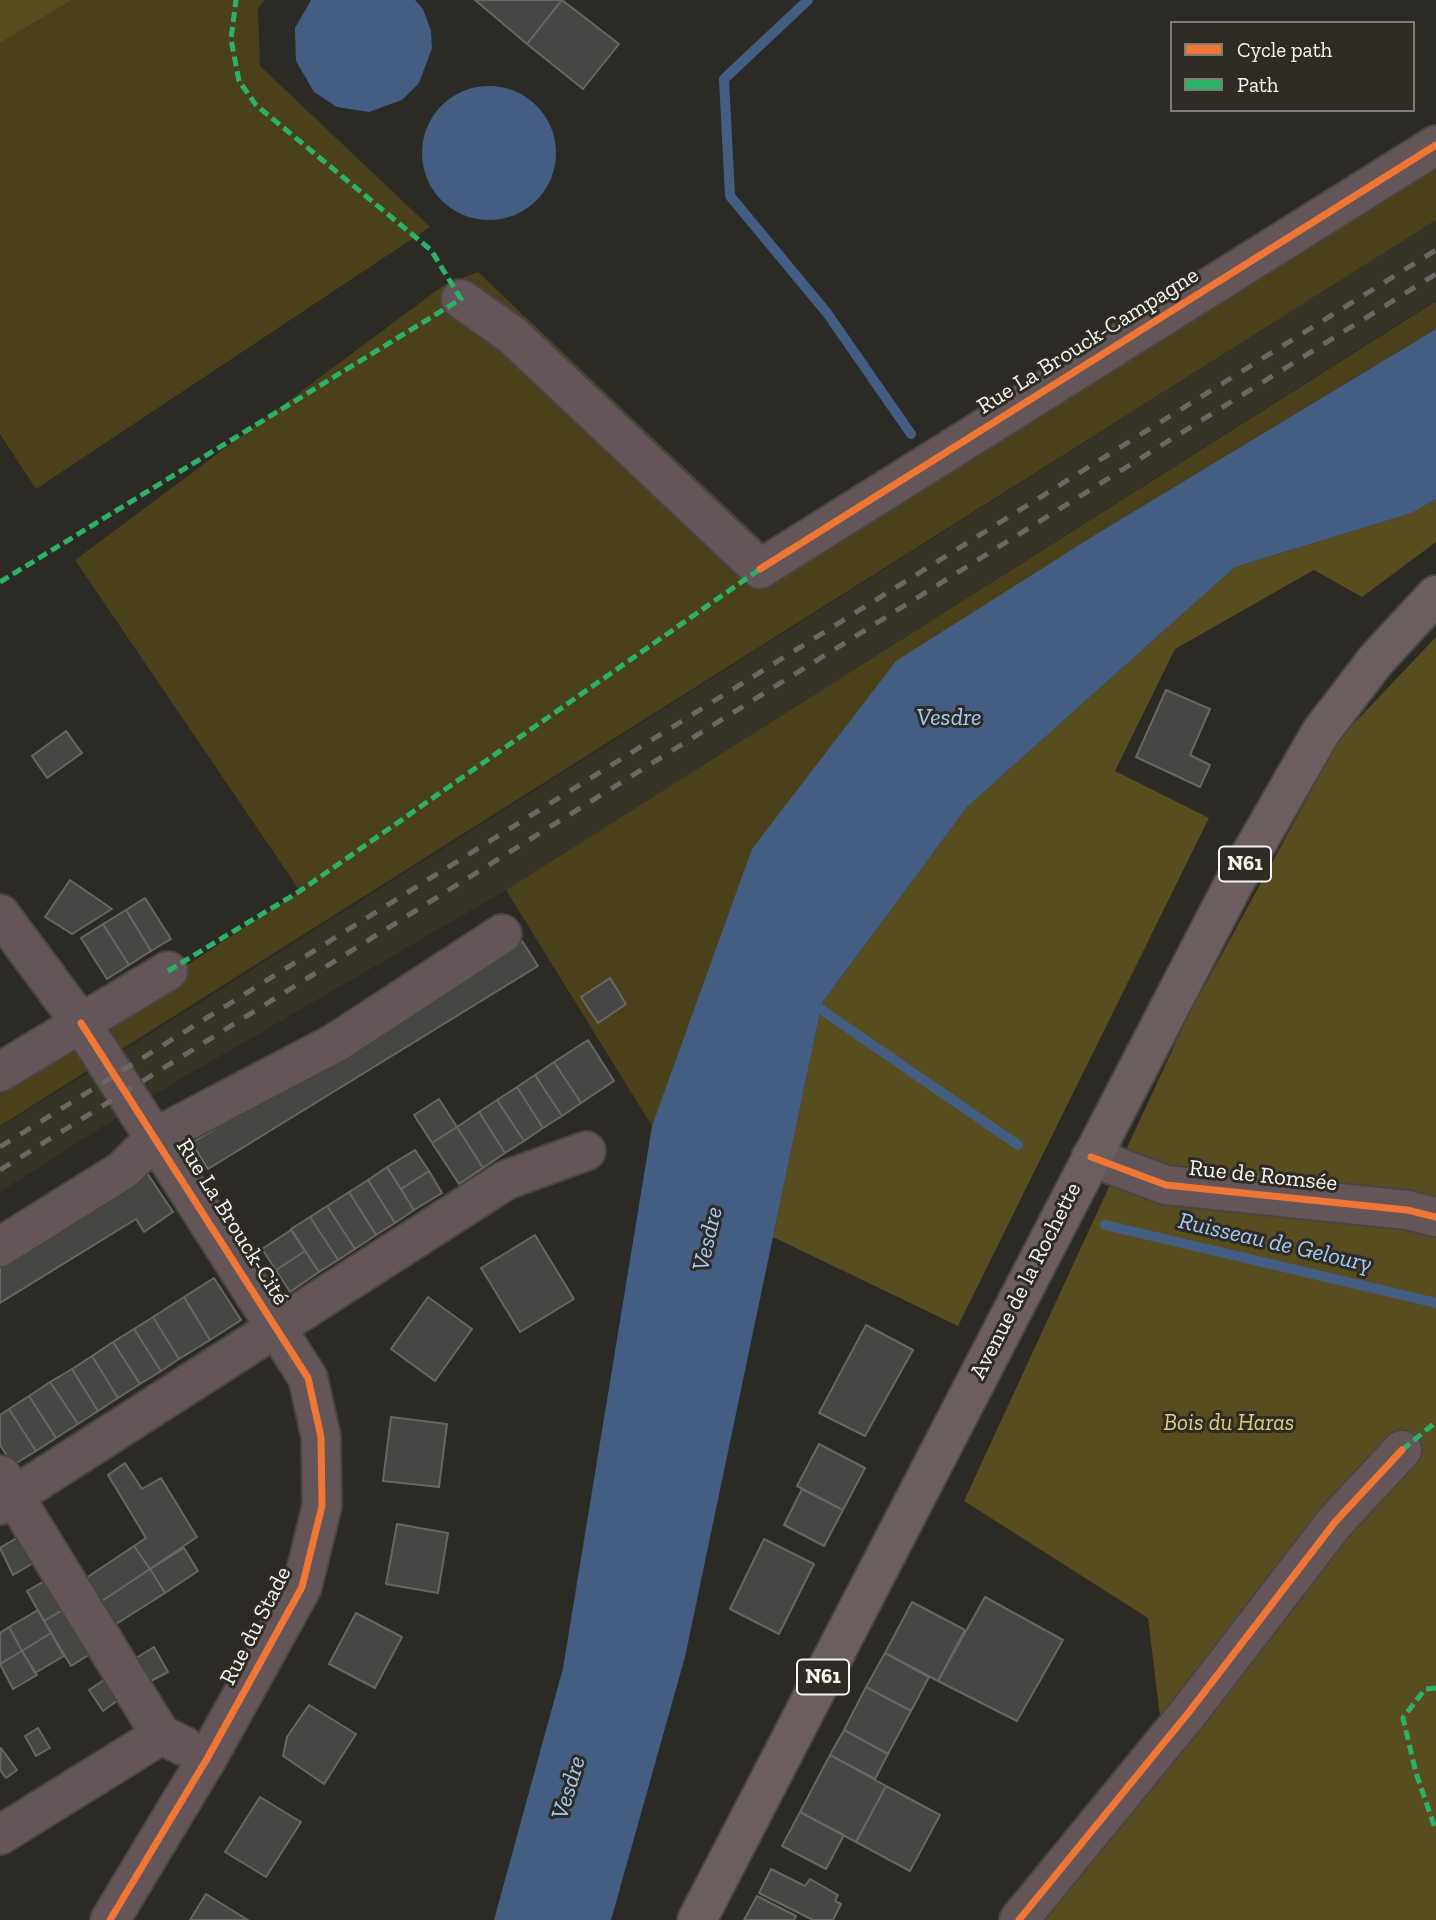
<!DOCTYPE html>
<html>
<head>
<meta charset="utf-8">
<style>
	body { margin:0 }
	#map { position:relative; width:1436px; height:1920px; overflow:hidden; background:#2b2a25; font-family:"Zilla Slab",serif }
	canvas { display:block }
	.legend { position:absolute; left:1170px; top:21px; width:245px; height:91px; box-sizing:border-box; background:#2d2b23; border:2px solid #7d7c75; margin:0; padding:9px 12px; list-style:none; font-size:21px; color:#f6f5f0 }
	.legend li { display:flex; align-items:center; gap:14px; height:35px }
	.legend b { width:35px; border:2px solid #7d7c75 }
</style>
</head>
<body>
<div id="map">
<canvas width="1436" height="1920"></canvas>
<ul class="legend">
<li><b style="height:9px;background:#f07635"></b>Cycle path</li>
<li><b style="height:9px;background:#2db169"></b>Path</li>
</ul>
</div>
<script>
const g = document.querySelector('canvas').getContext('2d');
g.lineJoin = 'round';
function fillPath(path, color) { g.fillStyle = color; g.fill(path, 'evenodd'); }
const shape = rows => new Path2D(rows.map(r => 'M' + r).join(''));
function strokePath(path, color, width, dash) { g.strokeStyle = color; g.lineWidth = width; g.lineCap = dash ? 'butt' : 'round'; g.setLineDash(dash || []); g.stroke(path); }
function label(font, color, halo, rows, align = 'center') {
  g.font = font + ' "Zilla Slab",serif'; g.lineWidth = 6; g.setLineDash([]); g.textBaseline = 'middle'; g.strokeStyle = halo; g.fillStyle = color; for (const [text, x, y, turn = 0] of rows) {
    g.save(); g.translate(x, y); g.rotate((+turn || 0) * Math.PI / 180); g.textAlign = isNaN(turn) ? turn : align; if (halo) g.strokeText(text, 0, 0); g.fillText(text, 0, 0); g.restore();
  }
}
const built = shape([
	[1436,220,1436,300,506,890,148,1098,120,1053],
	[92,1070,121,1115,0,1192,0,1127]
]);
const green = shape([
	[72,0,265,0,258,8,260,66,430,227,36,489,0,434,0,43],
	[1436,145,1436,220,0,1126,0,1088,300,891,75,560,444,285,478,272,779,557],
	[1436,301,1436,329,1103,530,661,1105,652,1126,506,890]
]);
const forest = shape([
	[0,0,72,0,0,43],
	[1436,499,1436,542,1362,597,1314,570,1175,649,1115,771,1209,818,958,1326,773,1237,822,1003,967,807,1235,567,1412,513],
	[1436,637,1436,1920,1023,1920,1162,1733,1148,1618,964,1501,1187,1018,1340,738]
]);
const water = shape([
	[311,0,415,0,423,9,431,31,432,48,419,83,402,100,369,112,337,107,314,92,296,61,295,28],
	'422 153a67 67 0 1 1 134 0a67 67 0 1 1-134 0Z',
	[1436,329,1436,499,1412,513,1235,567,967,807,822,1003,685,1657,611,1920,494,1920,563,1668,652,1126,752,849,896,661,1103,530]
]);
const stream = shape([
	[808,0,724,79,730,196,827,313,911,434],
	[810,1002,1018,1145],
	[1105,1225,1436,1303]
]);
const building = shape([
	[475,0,562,0,527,44,475,0],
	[562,0,619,44,583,89,527,44,562,0],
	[1166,690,1210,709,1190,755,1210,765,1200,787,1136,757,1166,690],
	[66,731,82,753,47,778,32,756,66,731],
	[70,880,112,909,72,934,45,917,70,880],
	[145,898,171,939,151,951,126,910,145,898],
	[126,910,151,951,129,965,103,924,126,910],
	[103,924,129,965,107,979,81,938,103,924],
	[522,941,538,966,208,1169,192,1143,522,941],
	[610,978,626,1004,598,1023,581,997,610,978],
	[588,1040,614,1081,581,1103,554,1062,588,1040],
	[554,1062,581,1103,562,1116,535,1075,554,1062],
	[535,1075,562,1116,543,1128,517,1087,535,1075],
	[517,1087,543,1128,524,1141,497,1100,517,1087],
	[439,1099,457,1127,432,1143,414,1115,439,1099],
	[497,1100,524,1141,505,1153,479,1112,497,1100],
	[479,1112,505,1153,483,1168,457,1127,479,1112],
	[457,1127,483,1168,459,1184,432,1143,457,1127],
	[415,1150,429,1171,401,1189,387,1167,415,1150],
	[387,1167,414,1210,395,1223,368,1180,387,1167],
	[429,1171,442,1193,414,1210,401,1189,429,1171],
	[147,1173,173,1212,144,1232,136,1219,0,1303,0,1264,147,1173],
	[368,1180,395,1223,376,1235,349,1192,368,1180],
	[349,1192,376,1235,355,1249,327,1206,349,1192],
	[327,1206,355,1249,338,1260,310,1217,327,1206],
	[310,1217,338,1260,319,1272,291,1229,310,1217],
	[291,1230,305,1251,276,1270,262,1249,291,1230],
	[535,1235,574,1299,520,1332,481,1268,535,1235],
	[305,1251,319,1272,290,1292,276,1270,305,1251],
	[214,1278,241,1320,210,1340,184,1297,214,1278],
	[184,1297,210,1340,179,1359,153,1317,184,1297],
	[428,1297,472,1329,435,1381,391,1349,428,1297],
	[153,1317,179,1359,161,1371,134,1329,153,1317],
	[866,1325,913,1350,865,1436,819,1413,866,1325],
	[134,1329,161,1371,140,1384,113,1342,134,1329],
	[113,1342,140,1384,118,1398,92,1356,113,1342],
	[92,1356,118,1398,98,1411,72,1369,92,1356],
	[72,1369,98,1411,78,1424,50,1382,72,1369],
	[50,1382,78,1424,56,1438,29,1396,50,1382],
	[29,1396,56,1438,36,1451,9,1409,29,1396],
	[9,1409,36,1451,13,1465,0,1445,0,1415,9,1409],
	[391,1417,447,1424,439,1487,383,1481,391,1417],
	[819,1444,865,1468,843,1510,797,1486,819,1444],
	[125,1463,142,1489,161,1478,197,1537,150,1569,134,1546,146,1538,108,1475,125,1463],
	[802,1489,843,1510,824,1546,784,1525,802,1489],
	[397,1524,448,1533,438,1593,386,1584,397,1524],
	[20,1536,35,1562,13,1575,0,1548,20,1536],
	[764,1539,814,1564,779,1634,730,1609,764,1539],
	[134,1546,150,1569,99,1603,83,1580,134,1546],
	[184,1548,198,1571,165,1593,150,1569,184,1548],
	[150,1569,165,1593,113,1626,99,1603,150,1569],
	[48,1579,66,1608,44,1621,27,1591,48,1579],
	[985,1597,1063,1640,1017,1721,938,1681,985,1597],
	[912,1602,965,1630,938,1681,885,1653,912,1602],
	[66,1608,92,1653,71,1666,44,1621,66,1608],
	[38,1610,51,1633,22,1651,9,1627,38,1610],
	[356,1613,402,1637,375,1688,329,1664,356,1613],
	[9,1627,22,1651,0,1664,0,1633,9,1627],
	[51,1633,64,1656,35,1673,22,1651,51,1633],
	[154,1647,168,1672,149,1682,136,1658,154,1647],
	[22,1651,37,1675,13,1689,0,1664,22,1651],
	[885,1653,929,1677,911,1711,866,1687,885,1653],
	[107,1678,121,1698,103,1711,89,1690,107,1678],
	[866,1687,911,1711,888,1754,844,1730,866,1687],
	[309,1705,356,1734,324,1784,283,1756,287,1737,309,1705],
	[38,1728,50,1748,36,1756,25,1736,38,1728],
	[844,1730,888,1754,875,1779,830,1755,844,1730],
	[1,1748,17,1770,6,1778,0,1770,1,1748],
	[830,1755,886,1786,856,1842,800,1812,830,1755],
	[886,1786,940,1815,910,1871,856,1842,886,1786],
	[260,1797,301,1822,266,1877,225,1852,260,1797],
	[800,1812,844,1835,826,1869,782,1846,800,1812],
	[771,1869,805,1886,810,1879,838,1895,835,1901,841,1904,833,1920,813,1920,759,1893,771,1869],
	[206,1894,248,1920,190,1920,206,1894],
	[757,1896,796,1916,794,1920,744,1920,757,1896]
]);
const minor = shape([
	[461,299,512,335,760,569,1436,145],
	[0,914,81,1023,308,1378,321,1437,322,1506,302,1587,208,1757,110,1920],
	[0,1072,168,971],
	[1091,1157,1166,1185,1407,1210,1436,1217],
	[0,1247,123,1170,156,1137,335,1043,502,934],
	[1,1475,161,1735],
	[0,1505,506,1180,586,1151],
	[0,1835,161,1735,184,1746],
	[1019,1920,1189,1712,1335,1522,1402,1450]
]);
const major = shape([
	[697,1920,1233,885,1321,732,1376,660,1436,595]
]);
const rail = shape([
	[0,1147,1436,250],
	[0,1170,1436,274]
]);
const quiet = shape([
	[0,582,461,299,431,250,256,105,239,81,231,39,236,0],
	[168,971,300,891,760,569],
	[1402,1450,1436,1422],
	[1436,1688,1425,1689,1403,1718,1416,1773,1436,1831]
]);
const cycleway = shape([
	[760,569,1436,145],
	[81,1023,308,1378,321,1437,322,1506,302,1587,208,1757,110,1920],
	[1091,1157,1166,1185,1407,1210,1436,1217],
	[1019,1920,1189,1712,1335,1522,1402,1450]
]);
const shields = [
	[1245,864,52],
	[823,1677,52]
];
const shieldNames = [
	["N61",1245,864],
	["N61",823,1677]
];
const streetNames = [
	["Rue La Brouck-Campagne",1088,341,-32],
	["Rue de Romsée",1263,1176,6],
	["Rue La Brouck-Cité",232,1222,58],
	["Avenue de la Rochette",1026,1281,-63],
	["Rue du Stade",256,1626,-63]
];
const parkNames = [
	["Bois du Haras",1229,1423]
];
const waterNames = [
	["Vesdre",949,718],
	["Vesdre",708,1239,-77],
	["Ruisseau de Geloury",1275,1243,13],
	["Vesdre",569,1788,-73]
];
fillPath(built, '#363427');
fillPath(green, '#4a411b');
fillPath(forest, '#584d1f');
fillPath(water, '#435e82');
strokePath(stream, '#435e82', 10);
fillPath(building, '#464645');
strokePath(building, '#666665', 2);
strokePath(minor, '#474642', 42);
strokePath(major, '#474642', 42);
strokePath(minor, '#635558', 38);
strokePath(major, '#6c5d5f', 38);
strokePath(rail, '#6c6666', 5, [12, 12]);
strokePath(quiet, '#2db169', 5, [10, 5]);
strokePath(cycleway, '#f07635', 7);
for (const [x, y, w] of shields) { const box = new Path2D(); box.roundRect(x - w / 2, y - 17.5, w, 35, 5); g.fillStyle = '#2d2b23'; g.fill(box); strokePath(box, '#f6f5f0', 2); }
label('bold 21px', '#f6f5f0', null, shieldNames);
label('23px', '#f6f5f0', '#2d2b23', streetNames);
label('italic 23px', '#e1ce7e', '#2d2b23', parkNames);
label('italic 24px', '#a4cafc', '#2d2b23', waterNames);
</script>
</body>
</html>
